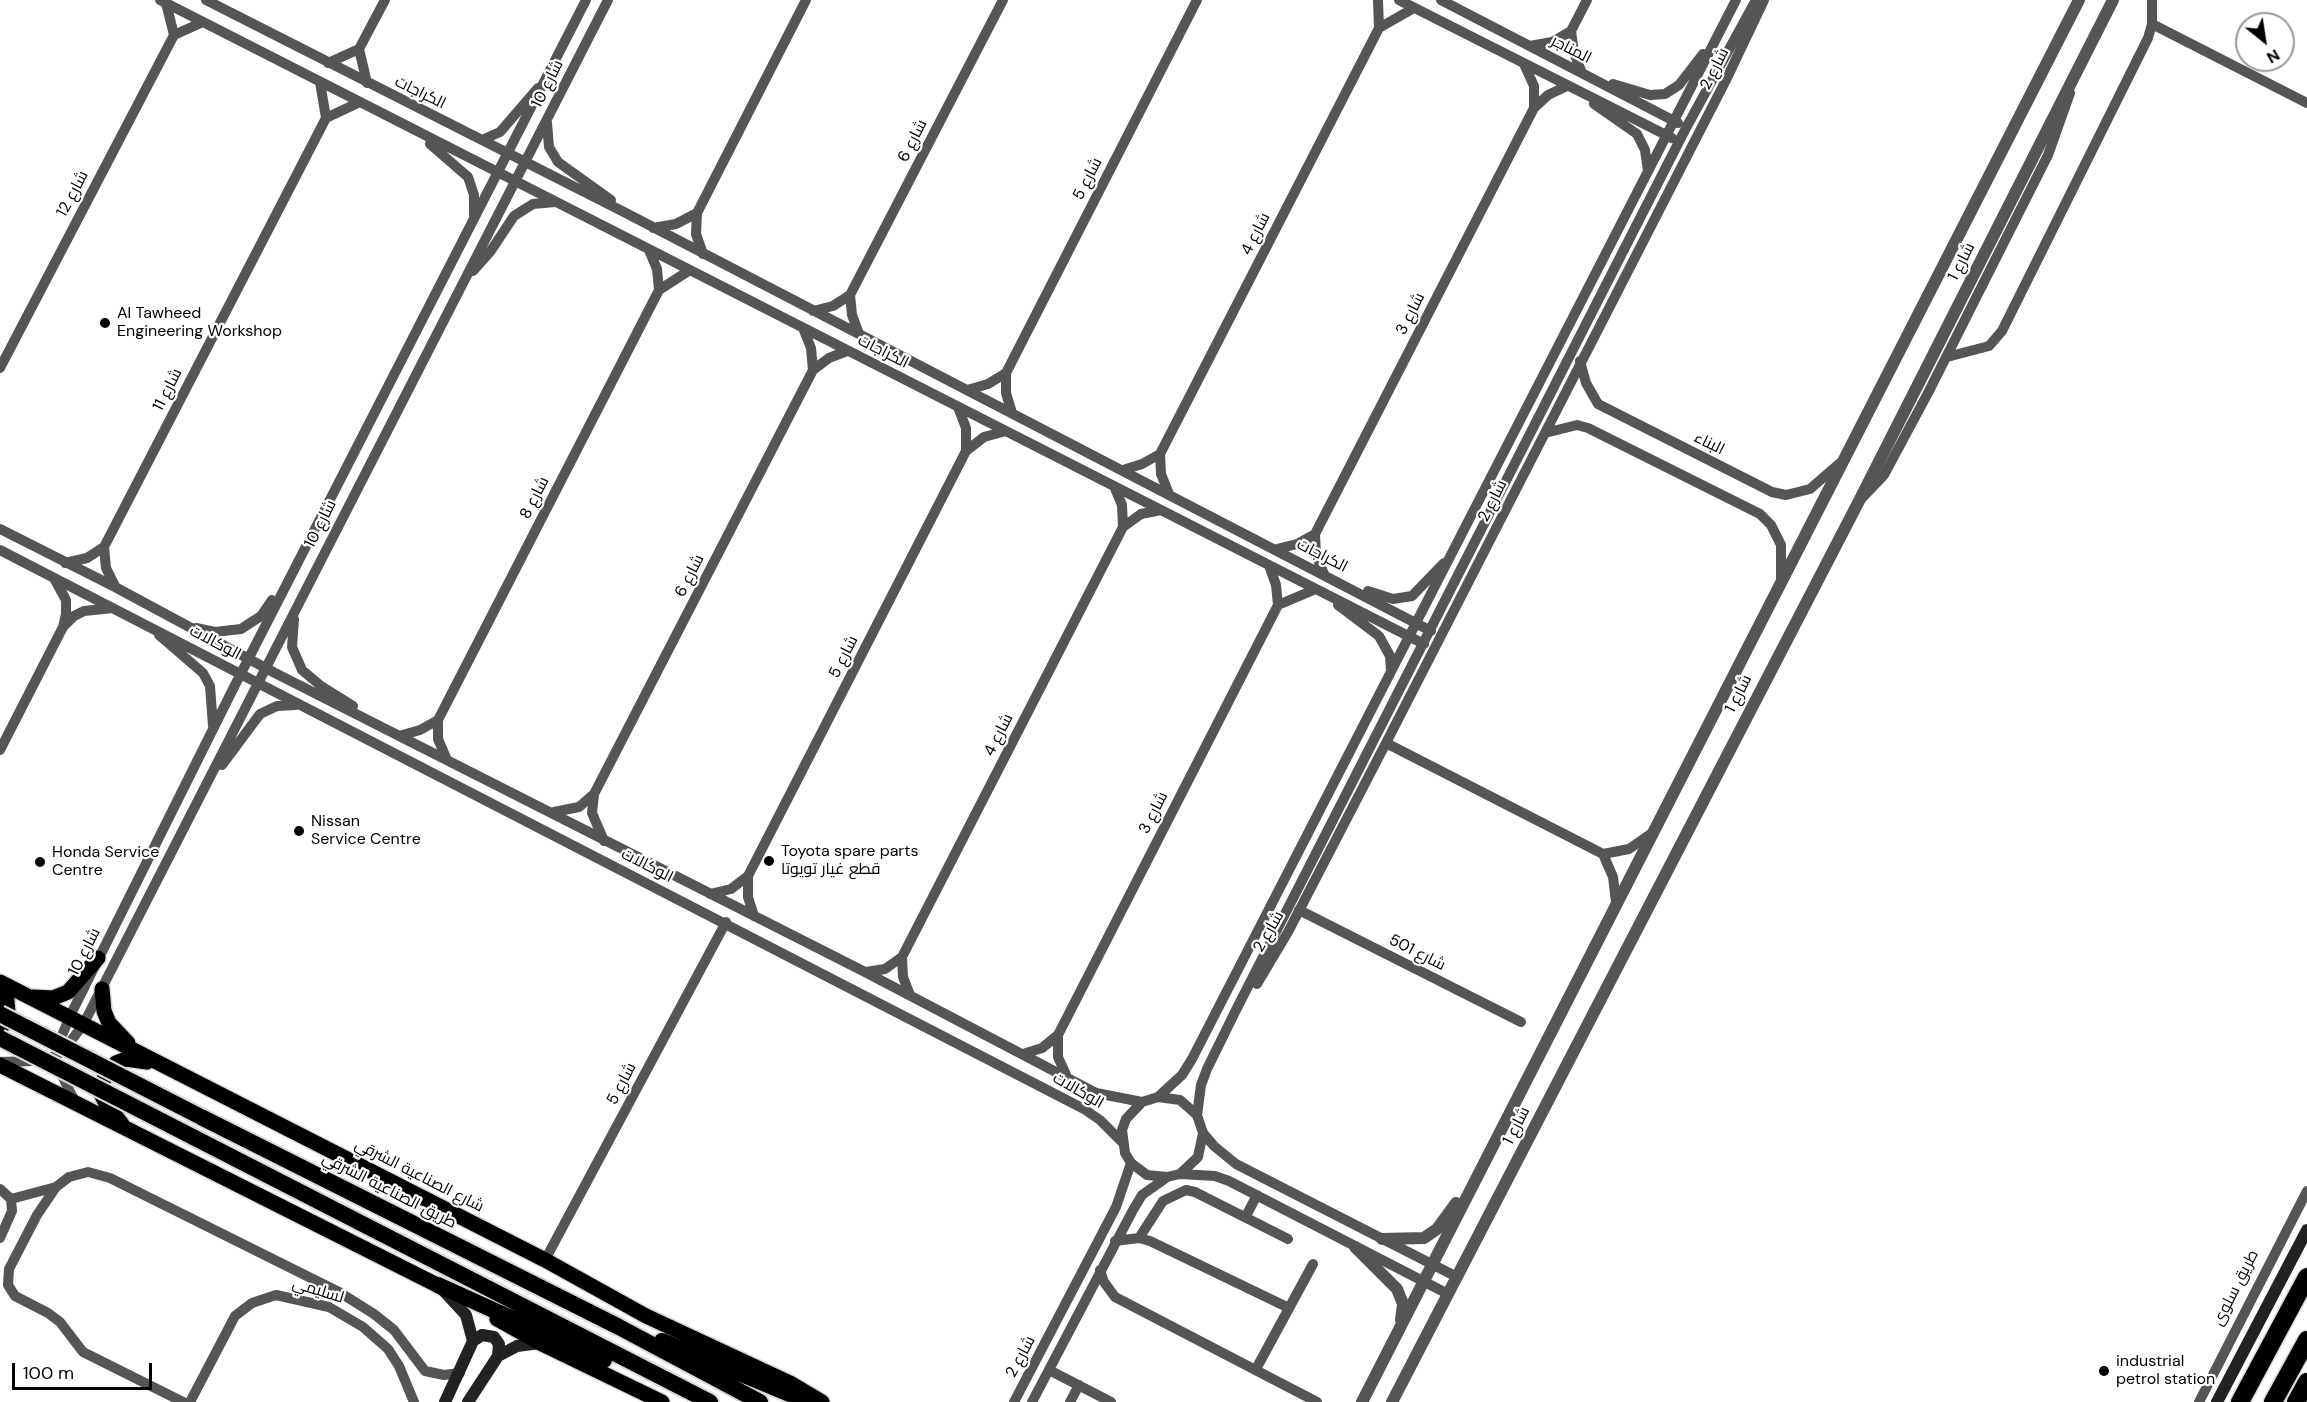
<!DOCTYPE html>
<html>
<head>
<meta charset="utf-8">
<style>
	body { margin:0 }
	#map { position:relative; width:2307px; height:1402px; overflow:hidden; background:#fff; font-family:"DM Sans",sans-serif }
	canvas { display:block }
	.north { position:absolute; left:2235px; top:12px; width:60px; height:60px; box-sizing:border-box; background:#fff; border:2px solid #999; border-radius:50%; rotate:150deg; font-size:16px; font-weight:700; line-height:24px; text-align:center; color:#000 }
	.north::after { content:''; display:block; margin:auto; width:21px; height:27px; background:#000; clip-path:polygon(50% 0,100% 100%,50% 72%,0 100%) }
	.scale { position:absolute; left:12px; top:1363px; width:140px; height:27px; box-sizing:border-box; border:3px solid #000; border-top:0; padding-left:8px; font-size:18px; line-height:21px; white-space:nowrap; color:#000; -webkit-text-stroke:4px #fff; paint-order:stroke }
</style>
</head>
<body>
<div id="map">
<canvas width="2307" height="1402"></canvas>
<div class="north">N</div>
<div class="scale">100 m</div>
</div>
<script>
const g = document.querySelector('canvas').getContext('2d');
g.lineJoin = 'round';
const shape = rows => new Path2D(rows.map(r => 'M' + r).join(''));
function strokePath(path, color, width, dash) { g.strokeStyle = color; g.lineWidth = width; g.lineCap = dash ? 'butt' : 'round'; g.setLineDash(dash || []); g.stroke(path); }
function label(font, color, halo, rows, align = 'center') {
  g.font = font + ' "DM Sans",Cairo,sans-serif'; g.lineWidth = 4.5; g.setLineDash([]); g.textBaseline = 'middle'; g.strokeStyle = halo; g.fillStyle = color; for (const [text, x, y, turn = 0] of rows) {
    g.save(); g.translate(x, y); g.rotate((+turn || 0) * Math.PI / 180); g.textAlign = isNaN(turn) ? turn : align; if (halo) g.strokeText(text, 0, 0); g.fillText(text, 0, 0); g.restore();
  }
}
const minor = shape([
	[160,0,1424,644],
	[206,0,622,211,1431,631],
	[1399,0,1672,138],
	[1441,0,1678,123],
	[166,3,174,35],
	[2152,24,2307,103],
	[1379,28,1414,8],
	[1571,31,1574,53,1582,73],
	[1530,46,1552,42,1571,31,1587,0],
	[359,49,367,83],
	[328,63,359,49,385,0],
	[1524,64,1534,86,1534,108],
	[1613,84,1650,95,1665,94,1679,85,1703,54],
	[1594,104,1637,134,1645,150,1648,171],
	[326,118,360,102],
	[547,123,549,147,558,162,611,200],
	[482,140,500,132,538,88],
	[430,144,468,177,474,195,474,215],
	[653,228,676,224,697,213],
	[649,250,657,269,659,290],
	[703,254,696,234,697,213,806,0],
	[473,271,490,252,514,216,533,204,555,202],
	[850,295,852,315,859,334],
	[813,311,833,306,850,295,1003,0],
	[803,328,811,348,813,370],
	[1947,357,1989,346,2002,331,2148,38,2152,24,2152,0],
	[1580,361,1586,383,1598,404,1772,492,1786,495,1810,489,1840,463],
	[0,368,174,35,203,22],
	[967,390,988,384,1006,373],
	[1012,413,1006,393,1006,373,1197,0],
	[1545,433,1577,425,1588,428,1760,514,1771,525,1781,545,1781,581],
	[966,451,984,437,1006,431],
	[1123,470,1142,464,1160,454],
	[1114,486,1122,505,1123,527],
	[1169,494,1161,474,1160,454,1379,28,1378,0],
	[1863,497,1884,475,1928,393,2048,155,2070,93],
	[0,529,115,587,275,673,865,972,1096,1093,1142,1102,1158,1097,1180,1100,1197,1115,1203,1133,1198,1157,1180,1174,1167,1177,1147,1175,1131,1163,1125,1153,1122,1130,1126,1119,1142,1102],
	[104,547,106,568,115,586],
	[1277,549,1297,544,1315,534],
	[0,550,1084,1109,1100,1120,1122,1142],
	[65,563,87,558,104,547,326,118,320,82],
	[1324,574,1316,555,1315,534,1534,108,1548,95,1567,86],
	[1368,591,1393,599,1412,596,1444,563],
	[1278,605,1316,589],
	[1338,605,1379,636,1390,656,1391,671],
	[294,619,292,647,302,670,321,686,353,706],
	[63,627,74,616,84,611,113,608],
	[196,628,215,632,241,629,261,616,272,600],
	[159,635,203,673,210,686,213,726],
	[399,736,420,730,438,720],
	[1386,743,1603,854,1629,849,1652,833],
	[0,750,63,627,66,614,66,600,55,580],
	[447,760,438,739,438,720,659,290,690,270],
	[222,765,260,714,277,706,296,705],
	[594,794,592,813,604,841],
	[554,812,579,807,594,794,813,370,829,358,847,351],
	[1603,854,1613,877,1616,902],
	[710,894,731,889,748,876],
	[1299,910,1521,1022],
	[754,916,748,897,748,876,966,451,966,428,958,407],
	[902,957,903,977,910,995],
	[866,972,885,969,902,957,1123,527,1141,514,1161,510],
	[1257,984,1288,932,1386,743,1726,80,1764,0],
	[1058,1035,1058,1057,1067,1077],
	[56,1049,73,1010,234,687,586,0],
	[1023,1054,1042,1048,1058,1035,1278,605,1276,585,1269,565],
	[0,1062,34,1061,55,1056,64,1050,83,1025,608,0],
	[58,1067,75,1102],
	[1158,1097,1182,1075,1192,1059,1736,0],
	[1197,1115,1201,1085,1207,1069,1236,1010,1686,128,1756,0],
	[1203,1133,1214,1146,1236,1164,1457,1277],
	[1180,1174,1215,1176,1229,1181,1448,1294],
	[0,1189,11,1199],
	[11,1199,56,1187],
	[1246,1216,1257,1195],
	[0,1238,12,1211,11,1199],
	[1139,1238,1163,1201,1186,1190,1195,1192,1288,1239],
	[1115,1241,1139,1238,1150,1241,1289,1308],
	[545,1260,726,922],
	[1100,1270,1104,1282,1115,1297,1317,1402],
	[1256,1369,1313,1264],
	[1049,1370,1111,1402],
	[183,1402,83,1352,60,1322,48,1313,15,1296,8,1285,9,1269,37,1215,56,1187,69,1177,88,1172,110,1178,339,1292,374,1314,394,1330,425,1371,444,1375,460,1373],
	[190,1402,235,1316,252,1303,276,1295,329,1307,363,1327,388,1349,399,1366,414,1402],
	[1014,1402,1116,1207,1131,1163],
	[1032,1402,1133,1210,1142,1195,1166,1178],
	[1070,1402,1079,1385],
	[2199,1402,2307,1191]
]);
const tertiary = shape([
	[1382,1239,1424,1238,1437,1229,1456,1203],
	[1355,1247,1397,1289,1403,1304,1401,1320],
	[1362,1402,2079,0],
	[1392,1402,1859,501,2113,0]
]);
const secondary = shape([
	[443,1290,466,1315,473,1341,445,1402],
	[473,1341,482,1335,494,1337,499,1344,498,1356],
	[468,1402,498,1356,517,1346,540,1343],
	[2217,1402,2307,1230]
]);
const primary = shape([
	[0,982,545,1260,646,1316,790,1383,822,1402],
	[0,983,7,1000,8,1012,0,1031],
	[102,989,104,1011,109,1023,128,1043],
	[33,997,53,998,68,992,98,958],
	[0,1065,447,1290],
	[122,1124,105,1102,101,1094,105,1074,116,1063,126,1059,147,1062],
	[497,1319,540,1343,662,1402]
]);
const trunk = shape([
	[201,1117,619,1327,760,1402],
	[193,1137,710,1402],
	[438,1285,604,1360],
	[662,1341,809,1402]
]);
const motorway = shape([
	[2240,1402,2307,1277],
	[2273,1402,2307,1340],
	[2296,1402,2307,1382]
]);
const trunkBridge = shape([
	[0,1014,201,1117],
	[0,1038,193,1137]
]);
const markers = [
	[105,323,6,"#000"],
	[299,831,6,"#000"],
	[769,861,6,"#000"],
	[40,862,6,"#000"],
	[2104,1371,6,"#000"]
];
const streetNames = [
	["المناجر",1571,50,27],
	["شارع 2",1715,69,-63],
	["شارع 10",548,84,-63],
	["الكراجات",420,93,26],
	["شارع 6",913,141,-63],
	["شارع 5",1088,179,-63],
	["شارع 12",73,194,-62],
	["شارع 4",1256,234,-63],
	["شارع 1",1962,262,-63],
	["شارع 3",1411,314,-63],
	["الكراجات",883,352,27],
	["شارع 11",168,390,-63],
	["البناء",1709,444,26],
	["شارع 8",535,498,-63],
	["شارع 2",1493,501,-63],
	["شارع 10",321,524,-63],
	["الكراجات",1322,556,27],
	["شارع 6",690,576,-63],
	["الوكالات",215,643,28],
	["شارع 5",844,657,-63],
	["شارع 1",1739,694,-63],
	["شارع 4",999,735,-63],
	["شارع 3",1154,813,-63],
	["الوكالات",647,866,27],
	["شارع 2",1269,932,-60],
	["شارع 10",85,952,-63],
	["شارع 501",1417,953,27],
	["شارع 5",622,1084,-62],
	["الوكالات",1078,1091,30],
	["شارع 1",1517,1126,-63],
	["شارع الصناعية الشرقي",419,1176,27],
	["طريق الصناعية الشرقي",389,1191,27],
	["طريق سلوى",2236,1288,-63],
	["لسليمي",318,1291,17],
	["شارع 2",1021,1357,-62]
];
const poiNames = [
	["Al Tawheed",117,314],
	["Engineering Workshop",117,332],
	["Nissan",311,822],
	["Service Centre",311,840],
	["Toyota spare parts",781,852],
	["قطع غيار تويوتا",781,870],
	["Honda Service",52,853],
	["Centre",52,871],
	["industrial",2116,1362],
	["petrol station",2116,1380]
];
strokePath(primary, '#dbdbdb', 18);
strokePath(trunk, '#dbdbdb', 20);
strokePath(motorway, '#dbdbdb', 21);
strokePath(minor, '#555', 10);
strokePath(tertiary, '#555', 12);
strokePath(secondary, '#222', 12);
strokePath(primary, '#000', 15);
strokePath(trunk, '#000', 16);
strokePath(motorway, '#000', 18);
strokePath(trunkBridge, '#dbdbdb', 20, []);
strokePath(trunkBridge, '#000', 16);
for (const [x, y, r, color] of markers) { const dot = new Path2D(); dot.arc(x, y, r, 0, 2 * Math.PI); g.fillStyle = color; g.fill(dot); strokePath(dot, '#fff', 2); }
label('16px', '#000', '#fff', streetNames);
label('16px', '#000', '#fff', poiNames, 'left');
</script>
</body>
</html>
